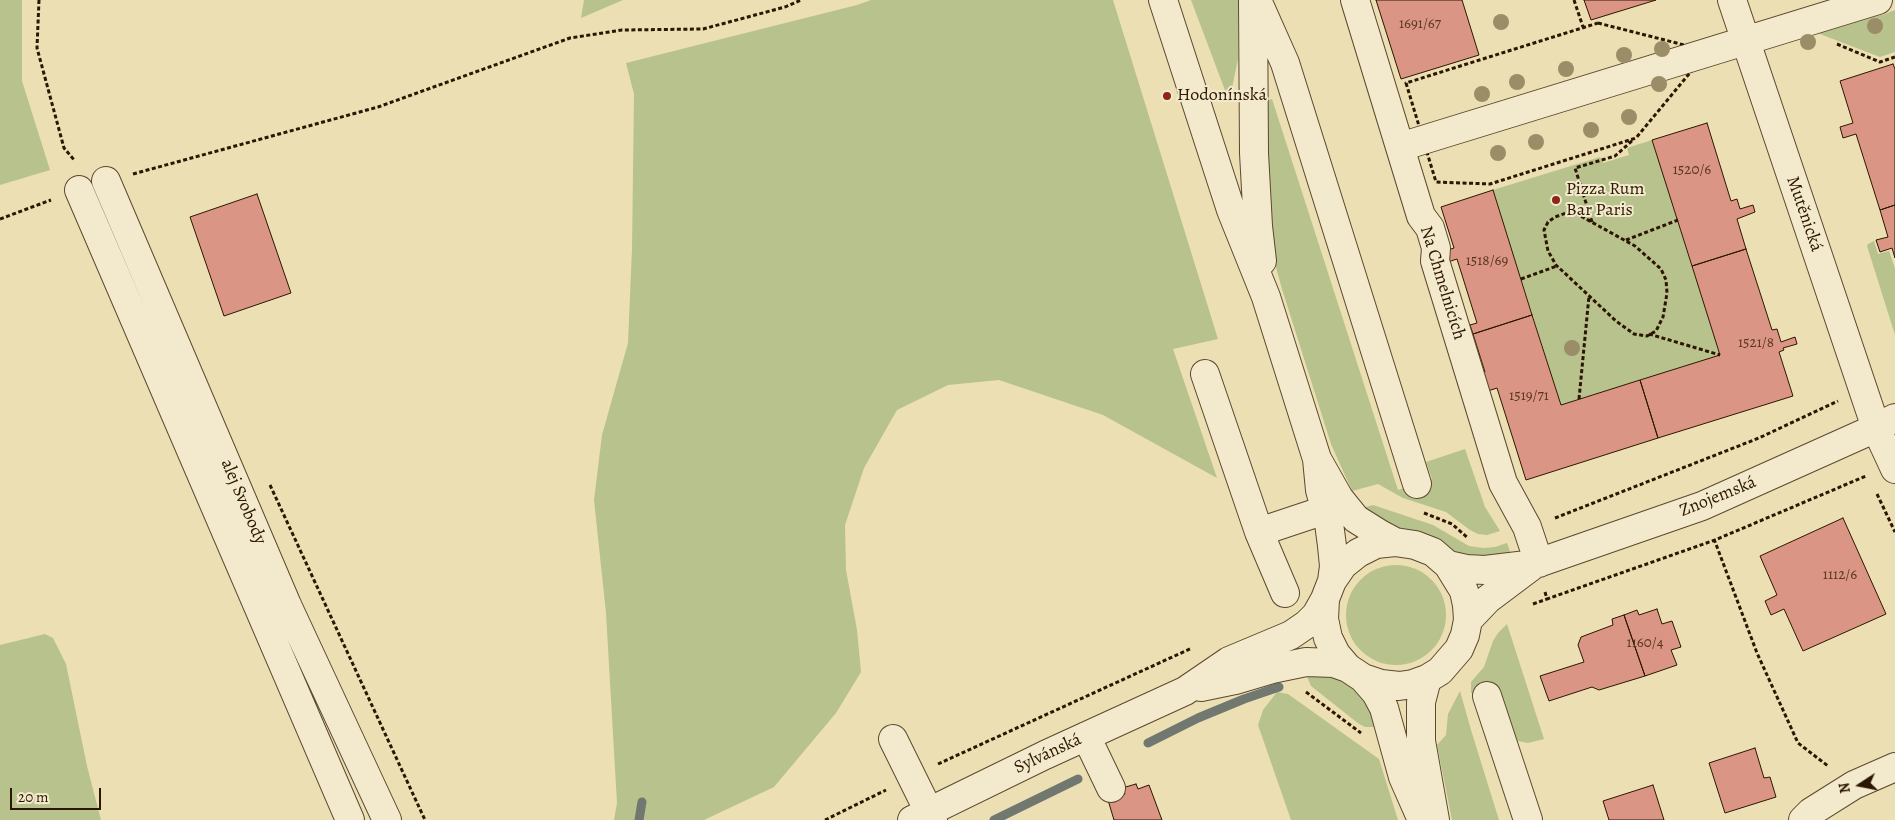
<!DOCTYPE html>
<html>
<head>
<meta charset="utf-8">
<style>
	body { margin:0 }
	#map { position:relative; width:1895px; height:820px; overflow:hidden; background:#ecdfb3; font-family:Alegreya,serif }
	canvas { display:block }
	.north { position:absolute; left:1835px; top:760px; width:50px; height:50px; -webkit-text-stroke:4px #f3eace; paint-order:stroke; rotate:259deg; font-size:14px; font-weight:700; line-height:20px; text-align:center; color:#2c1601 }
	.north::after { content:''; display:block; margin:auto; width:18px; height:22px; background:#2c1601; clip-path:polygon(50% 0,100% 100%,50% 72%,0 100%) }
	.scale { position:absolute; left:10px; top:788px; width:91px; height:22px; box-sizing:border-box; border:2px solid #2c1601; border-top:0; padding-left:6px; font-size:15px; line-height:18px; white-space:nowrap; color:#2c1601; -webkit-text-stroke:4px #f3eace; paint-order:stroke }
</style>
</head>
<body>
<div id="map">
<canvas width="1895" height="820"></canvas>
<div class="north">N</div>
<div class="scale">20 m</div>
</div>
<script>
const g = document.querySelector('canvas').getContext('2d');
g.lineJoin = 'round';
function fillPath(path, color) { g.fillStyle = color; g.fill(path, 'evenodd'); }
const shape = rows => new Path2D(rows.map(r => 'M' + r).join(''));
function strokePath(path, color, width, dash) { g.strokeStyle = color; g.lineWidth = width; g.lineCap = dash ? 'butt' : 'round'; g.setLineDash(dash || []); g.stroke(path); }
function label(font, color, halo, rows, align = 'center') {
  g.font = font + ' Alegreya,serif'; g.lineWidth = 4; g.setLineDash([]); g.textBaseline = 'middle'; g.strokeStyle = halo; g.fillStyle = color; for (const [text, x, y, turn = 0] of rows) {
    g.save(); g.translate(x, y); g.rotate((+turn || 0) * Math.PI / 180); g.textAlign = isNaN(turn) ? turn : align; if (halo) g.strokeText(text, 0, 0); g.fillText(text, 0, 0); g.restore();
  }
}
const green = shape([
	[0,0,22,0,22,81,50,170,0,185],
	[584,0,623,0,581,18],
	[871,0,1113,0,1218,339,1173,349,1217,478,1103,415,999,380,948,385,897,410,864,468,845,525,846,570,857,630,861,672,836,713,774,787,704,820,614,820,617,803,606,613,594,500,602,435,628,343,632,249,634,94,626,63,857,5],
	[1191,0,1238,0,1238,59,1231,93,1226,93],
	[1879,8,1882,15,1895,10,1895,52,1880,57,1812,31],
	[1272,99,1398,490,1432,479,1426,462,1465,449,1485,507,1500,531,1487,535,1478,534,1470,530,1446,512,1403,498,1378,484,1352,491,1331,444,1282,289,1275,264,1271,238,1265,101],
	[1652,140,1720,355,1561,405,1493,190,1600,157,1603,163,1629,155,1627,148],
	[1874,241,1878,254,1889,251,1895,268,1895,335,1867,246,1868,244],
	[1373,505,1433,525,1469,546,1483,548,1495,547,1507,543,1511,554,1493,559,1461,556,1404,532,1361,508],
	'1346 615a50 50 0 1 1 100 0a50 50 0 1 1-100 0Z',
	[1507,624,1544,739,1528,743,1513,740,1496,685,1471,693,1471,682,1484,667,1493,641,1498,633],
	[45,634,53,638,66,664,87,766,101,820,0,820,0,645],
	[1305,672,1319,672,1341,679,1350,684,1365,702,1377,727,1365,727,1359,724,1311,686],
	[1460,691,1471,730,1499,820,1452,820,1437,745,1446,735,1448,714],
	[1277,692,1288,694,1379,759,1398,820,1291,820,1258,725,1263,710]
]);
const stream = shape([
	[1148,743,1198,718,1244,699,1279,687],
	[639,820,642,802],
	[994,820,1078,779]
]);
const building = shape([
	[1376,0,1462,0,1479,55,1401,79,1376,0],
	[1584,0,1656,0,1591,20,1584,0],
	[1893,64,1895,69,1895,205,1880,210,1856,134,1843,138,1840,127,1853,123,1840,81,1893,64],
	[1707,123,1731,201,1737,199,1740,209,1753,205,1755,212,1737,219,1746,249,1692,266,1652,140,1707,123],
	[1493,190,1532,315,1473,334,1470,325,1477,323,1457,259,1445,263,1442,252,1454,248,1441,207,1493,190],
	[257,194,291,293,224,316,190,217,257,194],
	[1895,205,1895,258,1892,248,1880,252,1876,240,1888,237,1880,210,1895,205],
	[1746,249,1772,330,1777,329,1781,342,1795,337,1797,344,1783,348,1784,350,1779,352,1793,396,1658,438,1640,380,1720,355,1692,266,1746,249],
	[1532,315,1561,405,1640,380,1658,438,1526,480,1497,388,1485,392,1475,375,1485,372,1473,334,1532,315],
	[1843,518,1886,614,1803,651,1784,609,1771,615,1765,601,1777,595,1760,556,1843,518],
	[1657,609,1662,624,1672,621,1681,647,1671,650,1677,665,1645,676,1624,615,1637,610,1639,615,1657,609],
	[1624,615,1645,676,1599,690,1592,687,1549,701,1540,676,1584,662,1578,645,1581,637,1613,625,1612,619,1624,615],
	[1755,748,1764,778,1770,777,1776,797,1725,813,1709,763,1755,748],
	[1136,784,1138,789,1149,785,1162,820,1114,820,1108,800,1125,794,1122,788,1136,784],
	[1653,785,1664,820,1609,820,1603,801,1653,785]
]);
const path = shape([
	[39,0,37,48,64,148,75,161],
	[1574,0,1583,27],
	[1598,23,1708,51,1636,138,1490,184,1436,182,1406,83,1598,23],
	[1837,44,1880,62,1895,57],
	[133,174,378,107,570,38,622,30,703,29,785,7,801,0],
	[1569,212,1577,214,1635,246,1661,269,1666,280,1667,293,1663,317,1656,331,1647,336,1634,334,1616,321,1556,265,1548,251,1544,230,1548,222,1555,217,1569,212],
	[0,219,51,200],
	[1592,222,1575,168,1615,156,1633,140],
	[1626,240,1678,220],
	[1521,279,1557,266],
	[1649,334,1720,355],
	[1579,399,1589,296],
	[270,485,425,820],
	[1877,494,1895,532],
	[1424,513,1452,524,1468,538],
	[1555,518,1759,438,1838,401],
	[1714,539,1757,653,1798,743,1828,766],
	[1545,592,1547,599,1715,540,1866,476],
	[1533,604,1547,599],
	[1306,692,1361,733],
	[938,764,1192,648],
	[825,820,886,790]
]);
const minor = shape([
	[1163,0,1231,210,1266,297,1317,459,1320,490,1329,523,1332,546,1334,566,1332,581,1325,599,1324,619,1328,638,1336,654,1348,668,1363,678,1381,684,1399,686,1413,684,1427,679,1440,671,1459,649,1465,635,1468,620,1467,605,1464,591,1448,565,1433,552,1415,545,1395,542,1380,534,1356,519,1339,498,1317,459],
	[1257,0,1285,63,1417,484],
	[1355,0,1421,216,1430,228,1436,248,1435,261,1503,483,1527,527,1539,563],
	[1732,0,1876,428,1895,469],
	[1253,2,1254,153,1258,226,1262,261],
	[1400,147,1878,0],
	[106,181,287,605,387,820],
	[79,190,350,820],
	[1205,374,1259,532,1285,593],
	[1259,532,1325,510],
	[1448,565,1466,569,1485,570,1535,564,1702,506,1876,428,1895,418],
	[1332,581,1343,565,1358,553,1376,544,1395,542],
	[1468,620,1488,599,1532,566],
	[1363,678,1376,693,1384,708,1403,777,1422,820],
	[1427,679,1421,702,1421,741,1435,820],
	[1201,687,1235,680,1272,669,1306,662,1334,663,1348,668],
	[1487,696,1528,820],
	[1086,736,1111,788],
	[893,739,933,820],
	[912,820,1045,755,1185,691,1229,661,1291,635,1307,624,1316,615,1325,599],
	[1803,820,1811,812,1854,785,1895,767]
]);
const trees = [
	[1501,22],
	[1875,26],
	[1808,42],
	[1662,49],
	[1624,55],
	[1566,69],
	[1517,82],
	[1659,84],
	[1482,94],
	[1629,117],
	[1591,130],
	[1536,142],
	[1498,153],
	[1572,348]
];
const markers = [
	[1167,96,5,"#8f2418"],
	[1556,200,5,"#8f2418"]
];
const numberNames = [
	["1691/67",1420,24],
	["1520/6",1692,170],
	["1518/69",1487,261],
	["1521/8",1756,343],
	["1519/71",1529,396],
	["1112/6",1840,575],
	["1160/4",1645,643]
];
const poiNames = [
	["Hodonínská",1177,96],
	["Pizza Rum",1566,190],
	["Bar Paris",1566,211]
];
const streetNames = [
	["Mutěnická",1804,214,71],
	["Na Chmelnicích",1442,283,73],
	["Znojemská",1718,497,-22],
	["alej Svobody",243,502,67],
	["Sylvánská",1048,754,-25]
];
fillPath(green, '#b7c28d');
strokePath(stream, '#70786f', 9);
fillPath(building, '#db9584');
strokePath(building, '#2c1601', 1);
strokePath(minor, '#5c482e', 30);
strokePath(path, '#2c1601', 3, [4, 2.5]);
strokePath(minor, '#f3eace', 28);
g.fillStyle = '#9a8d68';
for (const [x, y] of trees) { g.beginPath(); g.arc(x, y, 8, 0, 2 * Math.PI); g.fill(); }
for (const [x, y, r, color] of markers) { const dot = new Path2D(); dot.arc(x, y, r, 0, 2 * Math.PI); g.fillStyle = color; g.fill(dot); strokePath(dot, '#f3eace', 2); }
label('15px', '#583622', null, numberNames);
label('18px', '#2c1601', '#f3eace', poiNames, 'left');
label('18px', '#2c1601', '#f3eace', streetNames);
</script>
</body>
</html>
